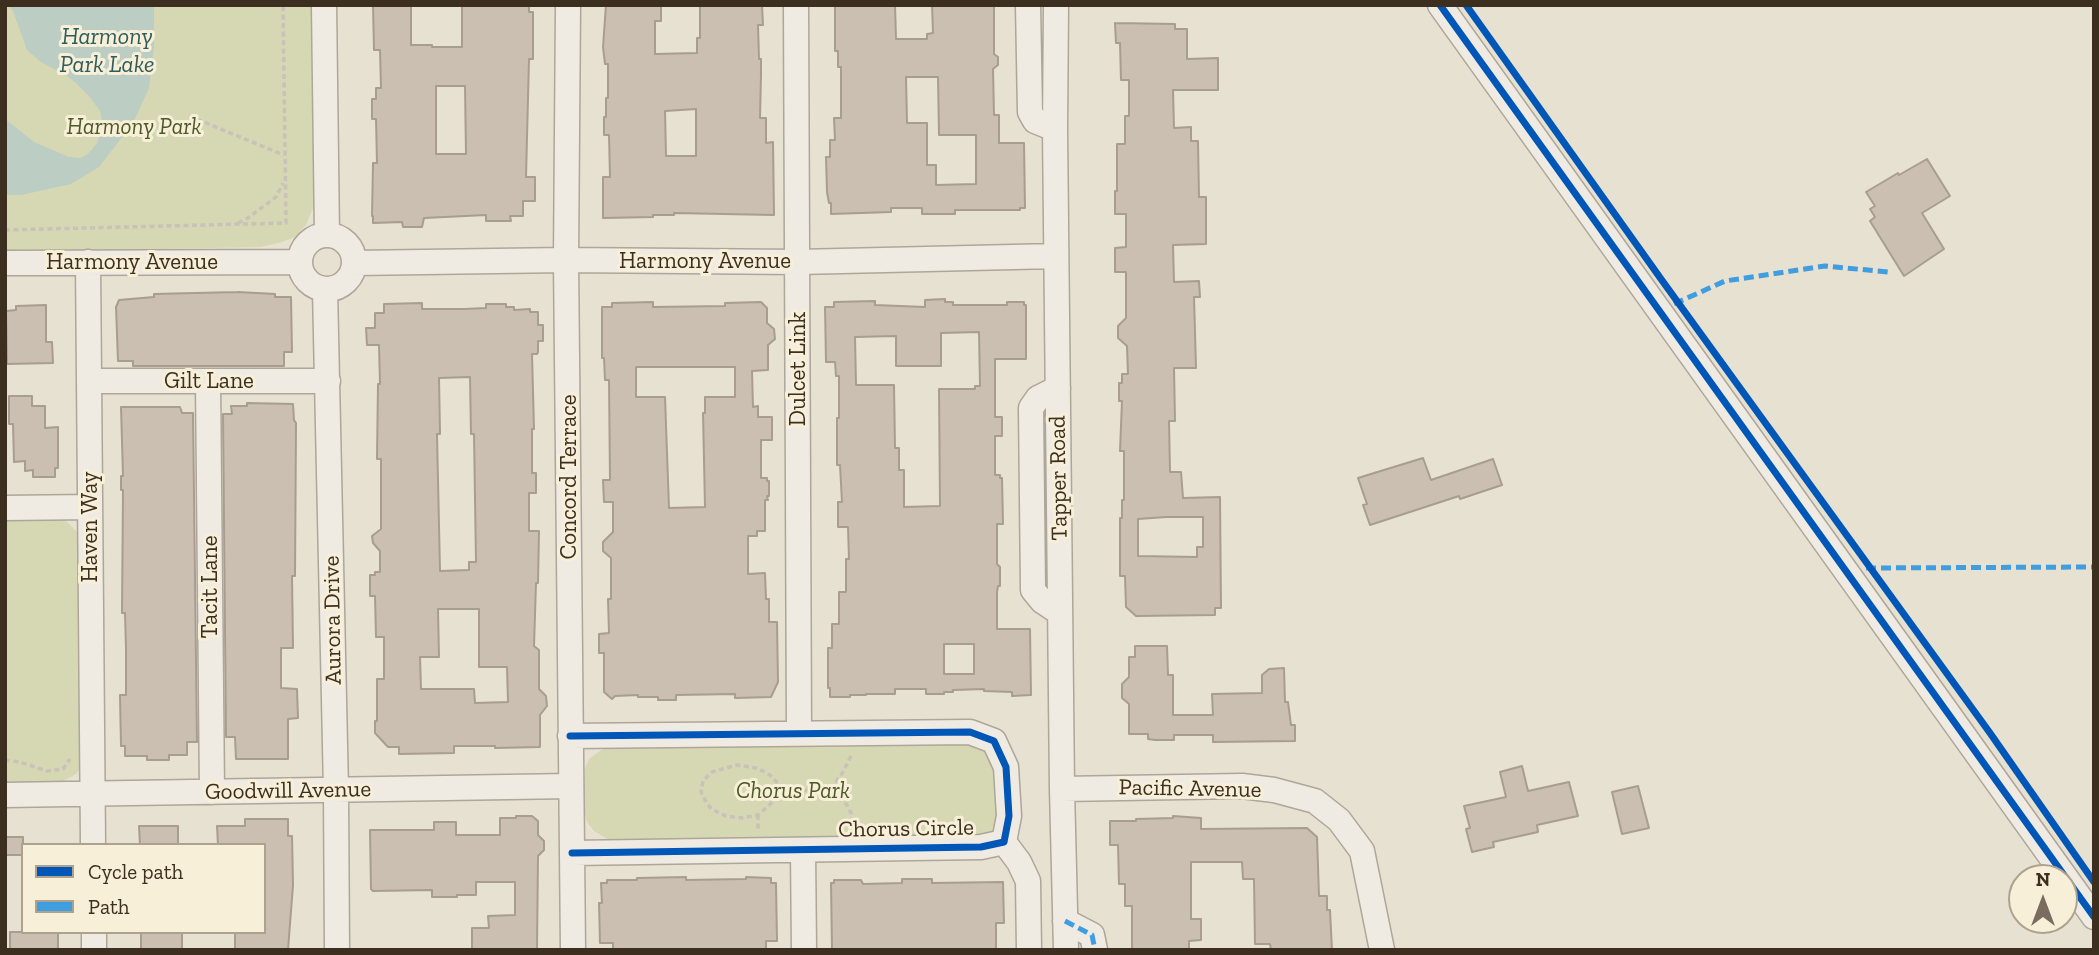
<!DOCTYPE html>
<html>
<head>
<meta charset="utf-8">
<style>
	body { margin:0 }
	#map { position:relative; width:2099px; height:955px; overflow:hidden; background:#e7e1d1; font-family:"Zilla Slab",serif }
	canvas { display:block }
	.frame { position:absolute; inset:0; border:7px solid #3d2f20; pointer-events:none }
	.legend { position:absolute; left:21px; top:843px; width:245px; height:91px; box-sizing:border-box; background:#f7efd8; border:2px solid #ada28e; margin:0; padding:9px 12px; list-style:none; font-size:21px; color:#3d2f20 }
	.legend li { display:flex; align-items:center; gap:14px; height:35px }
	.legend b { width:35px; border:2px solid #ada28e }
	.north { position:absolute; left:2008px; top:864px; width:70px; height:70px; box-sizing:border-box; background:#f7efd8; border:2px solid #ada28e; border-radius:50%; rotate:0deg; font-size:19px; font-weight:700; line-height:28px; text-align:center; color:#3d2f20 }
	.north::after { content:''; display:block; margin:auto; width:24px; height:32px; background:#786d5e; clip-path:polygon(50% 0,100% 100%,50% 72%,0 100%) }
</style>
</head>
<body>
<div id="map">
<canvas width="2099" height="955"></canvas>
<div class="frame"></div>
<ul class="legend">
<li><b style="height:9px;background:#0057b8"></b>Cycle path</li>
<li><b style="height:9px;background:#3f9de0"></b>Path</li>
</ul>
<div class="north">N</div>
</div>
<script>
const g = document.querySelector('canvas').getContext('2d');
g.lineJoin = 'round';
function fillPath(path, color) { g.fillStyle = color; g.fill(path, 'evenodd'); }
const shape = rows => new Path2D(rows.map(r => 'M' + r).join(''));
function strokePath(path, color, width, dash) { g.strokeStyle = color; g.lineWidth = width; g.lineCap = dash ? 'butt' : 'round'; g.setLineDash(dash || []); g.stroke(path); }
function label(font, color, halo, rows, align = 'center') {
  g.font = font + ' "Zilla Slab",serif'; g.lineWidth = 6; g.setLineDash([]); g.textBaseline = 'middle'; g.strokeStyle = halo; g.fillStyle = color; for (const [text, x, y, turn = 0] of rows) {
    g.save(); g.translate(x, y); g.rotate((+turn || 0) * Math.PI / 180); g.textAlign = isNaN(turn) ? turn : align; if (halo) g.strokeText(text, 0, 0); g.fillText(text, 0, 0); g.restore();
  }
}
const green = shape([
	[5,5,316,5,318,169,313,208,306,225,295,237,279,243,260,247,5,252],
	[5,516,54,516,65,520,80,535,81,767,76,774,58,784,5,785],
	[978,742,994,750,999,823,993,831,985,836,611,841,594,831,587,822,584,811,585,769,589,759,607,746]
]);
const water = shape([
	[8,5,154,5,154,46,149,88,133,123,99,167,71,184,21,195,5,195,5,119,34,142,69,157,81,158,88,154,97,143,103,125,100,111,89,96,76,83,67,76,41,62,27,50,13,11]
]);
const building = shape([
	[373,5,411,5,411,45,432,45,432,47,462,47,462,5,529,6,529,12,533,12,533,59,529,59,526,177,535,177,535,201,523,201,523,216,510,216,511,221,486,221,486,215,424,218,422,227,403,227,402,222,373,223,373,216,372,216,373,163,377,163,376,119,372,119,372,99,376,99,376,88,381,88,380,50,374,50,373,5],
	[436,86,465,86,466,154,436,154,436,86],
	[606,5,661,5,661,21,655,21,655,54,697,53,697,38,700,38,700,5,762,5,763,25,758,25,759,59,761,59,761,75,760,118,766,118,766,143,773,142,774,215,674,213,674,215,653,215,653,217,603,218,603,177,610,177,609,135,604,135,604,117,606,117,606,98,608,98,608,64,605,64,603,47,606,5],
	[696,109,696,156,666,156,665,111,696,109],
	[835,5,895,5,896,39,927,39,927,34,933,33,932,5,994,5,994,54,998,57,998,65,993,69,994,115,999,115,999,143,1024,143,1025,208,1020,208,1020,210,955,210,955,214,922,214,922,208,891,208,891,212,831,214,831,203,829,203,827,192,826,157,830,157,830,140,835,140,834,118,841,118,841,67,838,67,838,51,835,51,835,5],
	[906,77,938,77,939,135,976,135,976,184,936,185,936,165,927,165,927,123,907,123,906,77],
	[1115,23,1175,24,1175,29,1187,29,1187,59,1218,58,1218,90,1173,90,1174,128,1191,127,1191,141,1198,141,1199,197,1206,197,1206,244,1173,245,1174,282,1199,281,1200,297,1194,297,1196,368,1174,368,1175,421,1169,421,1170,472,1181,472,1183,498,1220,497,1221,608,1215,608,1215,615,1136,616,1126,607,1125,576,1120,576,1120,518,1122,518,1122,500,1124,500,1124,451,1120,451,1122,401,1119,401,1119,383,1122,383,1122,374,1128,374,1127,346,1118,338,1118,326,1126,318,1126,272,1115,272,1115,248,1126,247,1126,214,1115,214,1115,191,1117,191,1117,144,1125,144,1125,116,1129,116,1129,80,1121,80,1120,43,1116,43,1115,23],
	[1166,517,1203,517,1203,547,1197,547,1197,557,1138,556,1138,519,1166,517],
	[1927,159,1950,196,1922,213,1944,249,1904,276,1870,221,1875,217,1870,209,1875,206,1866,192,1898,173,1899,175,1927,159],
	[238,292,275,294,275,297,291,297,292,352,284,352,284,366,133,366,133,361,118,361,116,307,119,300,154,297,154,294,238,292],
	[945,299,945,302,953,302,953,305,1007,305,1007,302,1024,302,1024,305,1026,305,1026,359,995,359,995,417,1002,417,1002,436,995,436,995,475,1000,475,1000,478,1002,478,1003,524,997,524,997,564,1000,567,1000,586,998,586,997,592,997,629,1030,629,1031,695,1012,696,1012,692,984,691,984,689,953,690,953,692,944,692,944,694,926,694,926,689,895,689,895,694,866,694,866,695,850,695,850,697,830,697,830,688,828,688,828,648,832,648,832,624,839,624,839,592,846,592,846,559,849,559,848,527,838,527,838,502,842,502,840,465,837,465,837,418,839,418,839,376,836,376,835,362,826,362,825,307,834,307,834,302,875,301,875,305,925,307,925,300,945,299],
	[979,332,980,386,975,386,975,389,939,389,940,506,904,507,904,470,899,470,899,448,895,448,894,385,856,385,855,337,896,336,896,366,941,366,941,333,979,332],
	[944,644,974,644,974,674,944,674,944,644],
	[653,302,653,307,725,306,725,303,761,302,767,308,767,323,774,329,775,339,768,345,768,370,752,371,753,407,758,406,758,417,772,417,772,440,761,440,761,478,767,478,767,481,769,481,769,496,767,496,768,500,765,500,765,531,757,531,757,536,748,536,748,574,765,573,766,599,769,599,769,622,777,622,778,682,771,697,735,698,735,694,676,695,676,700,658,700,658,697,638,697,638,695,615,696,612,699,604,692,604,653,599,653,599,634,609,633,608,599,611,599,611,558,603,551,603,542,613,532,613,502,604,502,603,480,610,480,609,380,605,380,604,358,602,358,602,307,612,307,612,303,653,302],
	[636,367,735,367,735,397,705,397,705,413,703,413,705,507,669,508,665,397,636,397,636,367],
	[422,303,422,309,464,309,486,308,486,304,506,304,506,307,514,307,514,310,530,309,530,312,538,312,538,325,543,325,543,341,538,341,538,352,537,354,532,354,534,429,532,429,532,473,536,473,536,493,529,493,529,531,539,531,538,583,536,583,534,646,539,650,539,689,546,696,547,706,540,715,540,747,495,748,495,746,454,746,454,753,399,754,399,747,388,747,375,733,375,721,377,721,377,679,384,679,384,637,376,637,375,596,370,596,370,575,375,575,375,572,380,572,380,551,373,543,372,536,381,529,381,459,377,459,377,457,378,384,380,384,379,345,367,345,366,328,375,328,375,313,384,313,384,304,422,303],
	[470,377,471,434,474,434,476,562,469,562,469,570,440,571,437,434,440,434,439,378,470,377],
	[438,609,479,609,479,667,507,667,508,702,475,703,474,689,421,689,420,657,439,657,438,609],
	[46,305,46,342,52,342,53,363,7,364,6,311,16,310,16,306,46,305],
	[9,396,32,396,32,406,45,406,45,428,58,427,58,468,55,468,55,477,33,477,33,470,25,471,25,461,14,462,13,424,9,424,9,396],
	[247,403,293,404,294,420,296,423,295,576,292,576,293,648,281,648,281,688,297,689,298,718,288,719,288,759,236,759,235,737,226,737,223,414,232,414,231,406,247,406,247,403],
	[121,407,180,407,182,413,193,413,197,742,187,742,187,755,169,755,169,760,147,760,147,756,125,756,125,746,121,746,120,695,126,695,126,649,125,613,122,613,123,490,121,490,121,476,123,476,121,407],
	[1423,458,1431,480,1493,459,1502,485,1460,499,1459,496,1370,525,1363,505,1367,504,1358,478,1423,458],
	[1135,646,1167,646,1168,675,1173,675,1173,715,1213,715,1212,694,1262,693,1262,675,1269,669,1284,668,1285,702,1288,702,1291,725,1295,725,1295,741,1213,742,1213,735,1174,735,1174,740,1155,740,1148,739,1148,734,1129,734,1129,704,1122,698,1122,684,1129,677,1129,657,1135,657,1135,646],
	[1522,766,1528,791,1569,782,1578,816,1537,825,1538,832,1493,842,1494,847,1472,852,1466,829,1470,828,1464,806,1506,797,1500,772,1522,766],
	[1638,786,1649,828,1622,834,1612,792,1638,786],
	[516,816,532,816,538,821,538,835,544,841,544,850,538,856,537,950,472,950,472,928,489,928,488,916,515,915,515,882,476,882,476,895,457,895,457,897,432,897,432,890,373,891,371,889,370,830,434,830,434,822,456,822,456,835,500,835,500,818,516,818,516,816],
	[1173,816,1201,818,1201,829,1307,828,1317,837,1319,896,1327,896,1327,910,1330,910,1332,950,1271,950,1270,944,1255,944,1254,879,1243,879,1242,862,1191,862,1191,919,1201,919,1201,940,1189,941,1189,950,1132,950,1132,906,1125,906,1125,884,1119,884,1118,845,1110,845,1110,821,1136,821,1136,819,1173,818,1173,816],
	[245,819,288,819,288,836,292,836,293,885,288,950,235,950,235,932,264,932,264,845,218,845,217,826,245,826,245,819],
	[139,826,178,826,178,845,140,845,139,826],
	[5,837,23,837,23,855,5,855,5,837],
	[686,877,686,880,746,879,746,877,771,878,771,883,776,883,777,941,766,941,766,950,613,950,613,943,600,943,599,903,602,903,601,883,607,883,607,880,637,880,637,878,686,877],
	[902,879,932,879,932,883,1003,882,1004,923,996,923,996,950,832,950,831,883,834,883,834,880,861,880,863,884,902,883,902,879],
	[10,932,58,932,58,950,10,950,10,932],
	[141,932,182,932,182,950,141,950,141,932]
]);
const path = shape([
	[189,116,284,155],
	[238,223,248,218,276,197,283,183],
	[5,230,286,223,283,5],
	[851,756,843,772,830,790,847,805,851,813,854,828],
	[5,760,20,762,47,771,63,769,70,759],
	[785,791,758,815,742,818,726,816,713,810,707,804,701,792,703,781,712,772,737,765,756,768,763,771,770,775,785,791,830,790],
	[758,815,758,831]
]);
const minor = shape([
	[324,5,327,235],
	[568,5,566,260,573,950],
	[796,5,799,733],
	[1028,5,1030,112,1035,121,1055,129],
	[1056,5,1055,129,1062,789,1066,950],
	[1440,5,2094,917],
	'300 262a27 27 0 1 1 54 0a27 27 0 1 1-54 0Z',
	[88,262,93,845],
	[5,263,300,262],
	[354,263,566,260,798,262,1056,256],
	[325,289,336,791,337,950],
	[90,381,328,381],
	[208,381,212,792],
	[1058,388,1038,398,1031,408,1033,590,1042,601,1060,613],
	[5,508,90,507],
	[570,736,970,732,994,741,1006,767,1009,816,1004,842,981,847,572,853],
	[1062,789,1242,786,1274,790,1315,801,1339,820,1362,851,1382,950],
	[5,795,571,786],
	[1004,842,1019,862,1028,881,1029,950],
	[803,850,804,950],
	[1065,921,1092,935,1095,950],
	[94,932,94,950]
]);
const quiet = shape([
	[1674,304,1725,281,1825,266,1888,272],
	[1866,568,2094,567],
	[1065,921,1092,935,1095,950]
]);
const cycleway = shape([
	[1440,5,2094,917],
	[1466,5,1661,279,1990,733,2094,882],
	[570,736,970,732,994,741,1006,767,1009,816,1004,842,981,847,572,853]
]);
const parkNames = [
	["Harmony Park",134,127],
	["Chorus Park",793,791]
];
const streetNames = [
	["Harmony Avenue",705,261],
	["Harmony Avenue",132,262],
	["Dulcet Link",798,369,-90],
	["Gilt Lane",209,381],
	["Concord Terrace",569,477,-90],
	["Tapper Road",1059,478,-91],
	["Haven Way",90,527,-90],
	["Tacit Lane",210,587,-90],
	["Aurora Drive",333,620,-91],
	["Pacific Avenue",1190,789,1],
	["Goodwill Avenue",288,791,-1],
	["Chorus Circle",906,829,-1]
];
const waterNames = [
	["Harmony",107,37],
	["Park Lake",107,65]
];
fillPath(green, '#d6d7b3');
fillPath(water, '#bccdc3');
fillPath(building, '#cbbfb2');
strokePath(building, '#a89d90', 2);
strokePath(minor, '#ada699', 27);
strokePath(path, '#c8c2b9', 3.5, [5, 3.5]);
strokePath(minor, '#efebe3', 24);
strokePath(quiet, '#3f9de0', 5, [10, 5]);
strokePath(cycleway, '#0057b8', 7);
label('italic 23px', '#4b5a26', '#f7efd8', parkNames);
label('23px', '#3d2f20', '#f7efd8', streetNames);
label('italic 24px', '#2f5d5c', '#f7efd8', waterNames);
</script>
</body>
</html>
